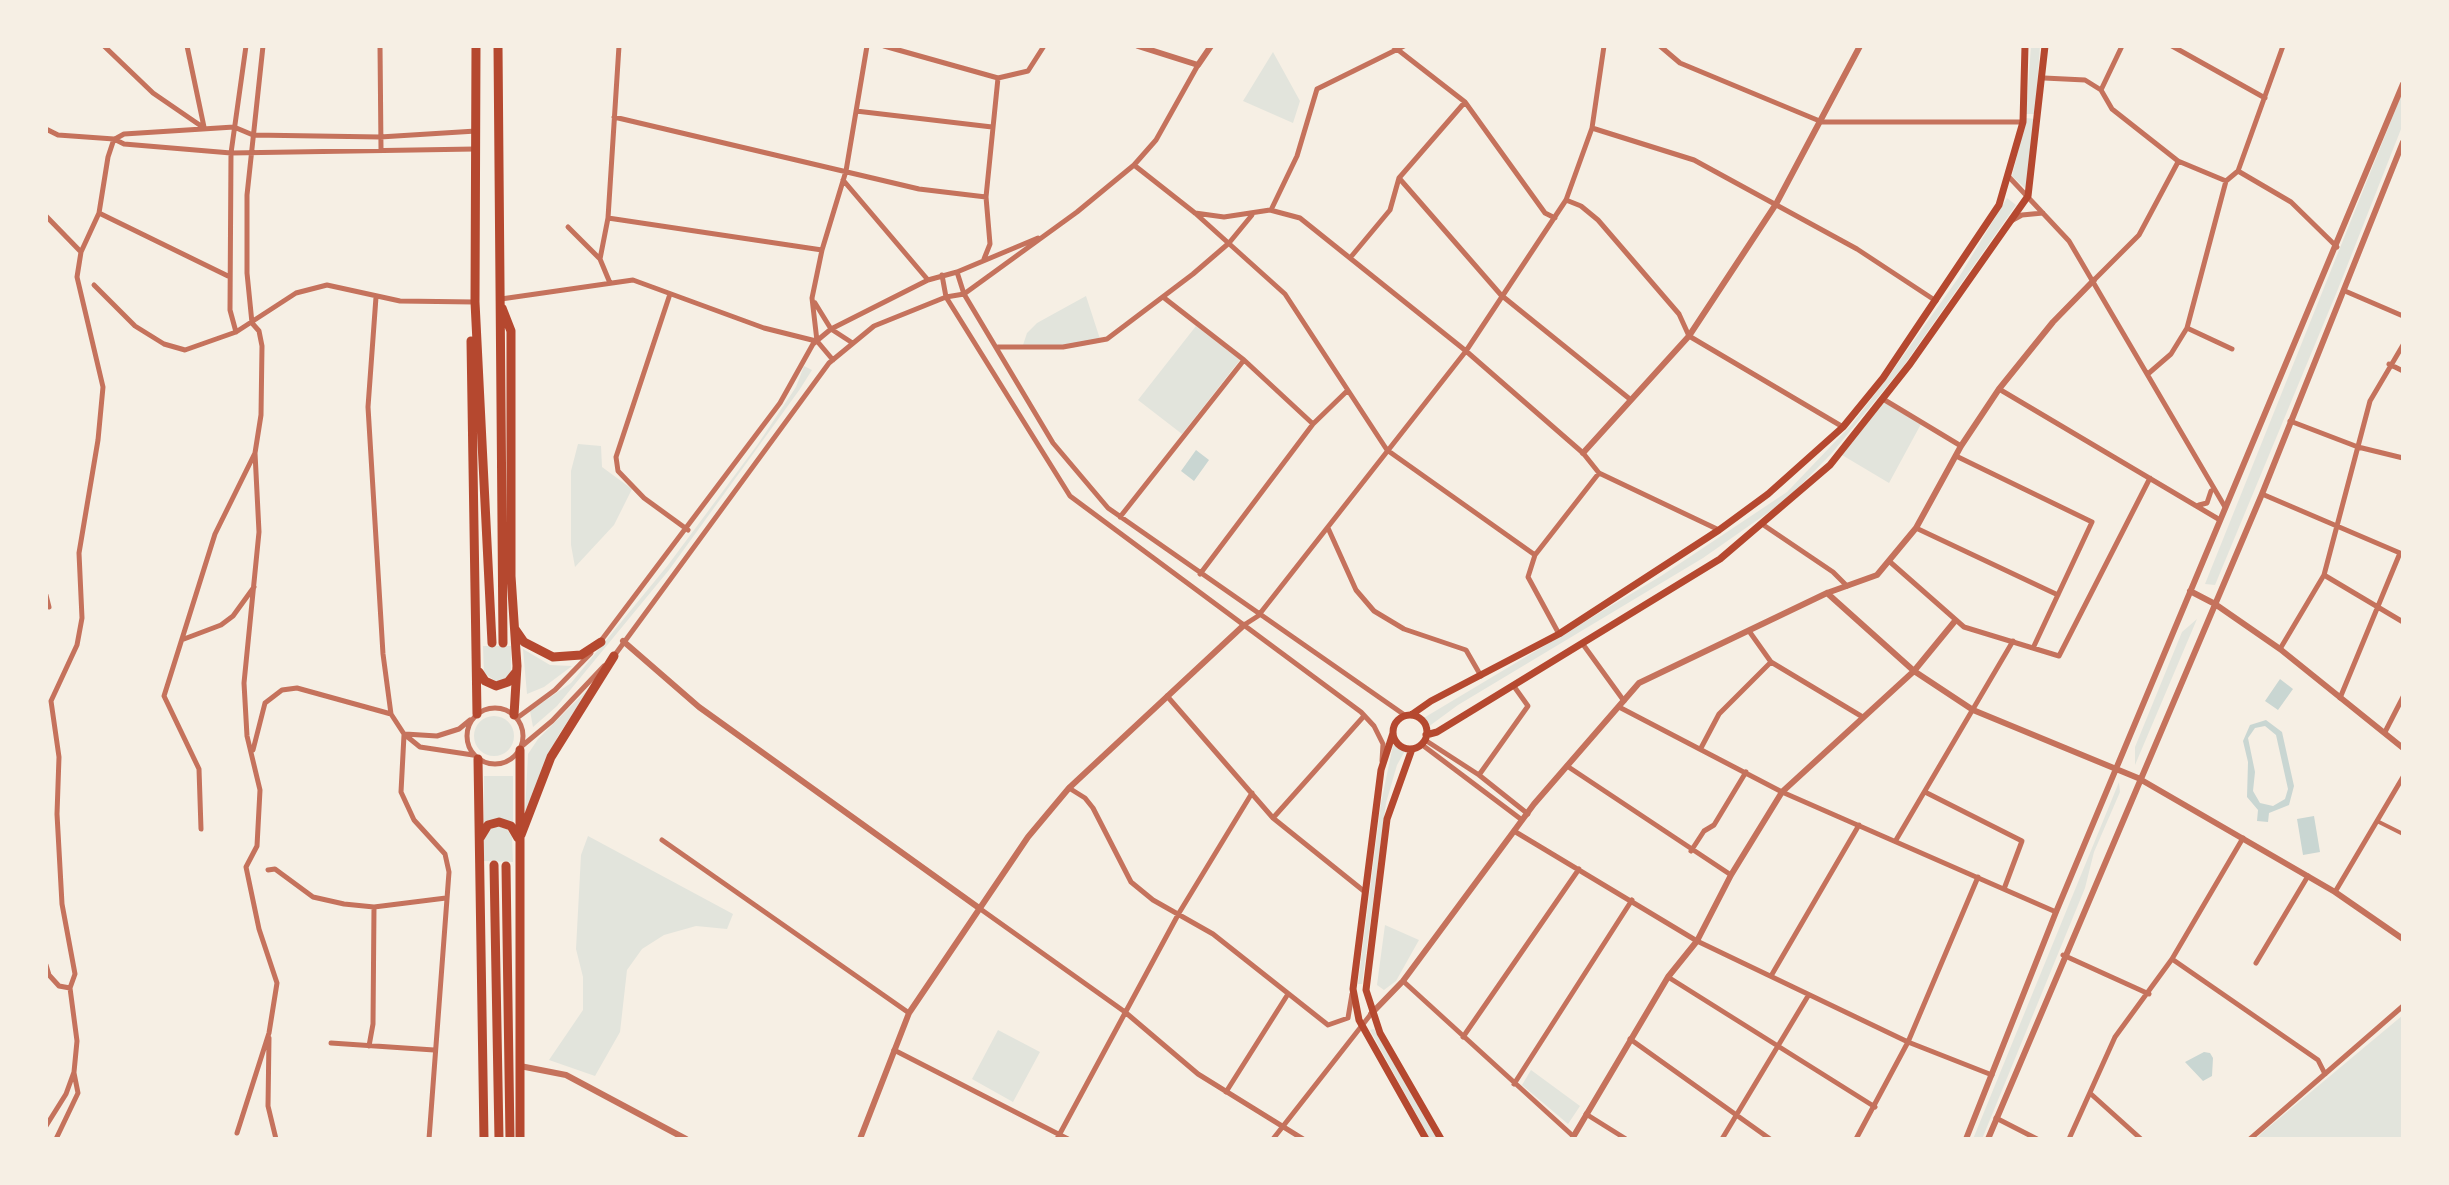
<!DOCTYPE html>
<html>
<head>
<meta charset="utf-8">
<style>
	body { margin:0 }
	#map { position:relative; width:2449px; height:1185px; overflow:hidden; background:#f6efe4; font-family:"Public Sans",sans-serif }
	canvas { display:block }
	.frame { position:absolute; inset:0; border:48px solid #f6efe4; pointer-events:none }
</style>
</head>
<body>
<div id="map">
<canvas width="2449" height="1185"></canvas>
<div class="frame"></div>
</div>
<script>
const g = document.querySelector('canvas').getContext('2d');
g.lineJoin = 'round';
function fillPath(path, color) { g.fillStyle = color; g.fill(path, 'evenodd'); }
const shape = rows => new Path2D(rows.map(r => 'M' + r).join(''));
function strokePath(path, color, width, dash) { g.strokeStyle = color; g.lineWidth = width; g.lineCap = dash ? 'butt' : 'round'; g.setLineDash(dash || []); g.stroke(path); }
const green = shape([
	[2031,46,2040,46,2035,114,2026,114],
	[1273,52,1300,101,1293,123,1243,101],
	[2403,91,2403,124,2338,289,2215,585,2205,584],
	[2026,118,2035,119,2026,189,2012,176],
	[2007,198,2016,205,1902,368,1832,453,1786,500,1703,558,1458,705,1428,727,1422,719,1661,576,1787,492,1852,424,1891,373,1959,277],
	[1086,296,1100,339,1063,345,1023,345,1027,333,1037,323],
	[1196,326,1240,360,1182,434,1138,400],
	[804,366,812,370,800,389,669,570,557,706,533,727,530,711,571,683,668,565,758,444,796,387],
	[1884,402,1921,424,1889,483,1842,455],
	[578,444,601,446,602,467,632,489,614,525,575,567,571,545,571,471],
	[2197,619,2135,765,2135,747,2182,632],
	[483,646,511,646,511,672,506,679,497,682,484,673],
	[523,649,550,665,572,666,544,687,527,694],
	[591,686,558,736,525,812,528,754,538,739],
	'474 736a20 20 0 1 1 40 0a20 20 0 1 1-40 0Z',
	[1393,745,1406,749,1397,765,1386,803,1362,984,1358,984,1381,803],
	[484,776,513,776,513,823,498,818,484,823],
	[2119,782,2120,792,2094,852,2085,888,1982,1139,1973,1139],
	[497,826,507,829,512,837,513,862,484,861,484,838,488,830],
	[588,836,733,914,727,929,696,926,664,935,642,949,627,970,620,1032,595,1076,549,1060,583,1010,583,977,576,949,581,855],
	[1385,925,1419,940,1396,981,1384,990,1377,985],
	[2403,1015,2403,1139,2256,1139,2263,1132],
	[1374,1029,1438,1139,1430,1139,1370,1030],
	[998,1030,1040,1052,1013,1102,972,1079],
	[1531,1070,1580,1106,1568,1124,1522,1085]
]);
const water = shape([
	[1196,450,1209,460,1194,481,1181,471],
	[2280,679,2293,689,2278,710,2265,701],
	[2266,720,2282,732,2294,786,2289,805,2269,813,2268,822,2257,821,2258,810,2247,797,2248,762,2243,741,2250,725],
	[2265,726,2276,735,2288,789,2285,799,2273,806,2260,803,2253,791,2255,772,2248,738,2255,728],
	[2314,816,2320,852,2303,855,2297,819],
	[2204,1052,2210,1053,2213,1058,2212,1076,2203,1081,2185,1062]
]);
const pedestrian = shape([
	[2377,821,2403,834]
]);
const minor = shape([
	[104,46,153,93,204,128],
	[187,46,204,127],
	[380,46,381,149],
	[884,46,998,78,1028,71,1044,46],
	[1393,46,1465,102,1545,213,1555,218],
	[1660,46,1680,63,1822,122,2023,122],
	[2172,46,2265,98],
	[2044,78,2085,80,2101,90,2112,109,2178,161,2226,181],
	[2101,90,2122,46],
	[856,111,992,127],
	[614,117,919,189,986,197],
	[1592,128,1694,160,1857,249,1936,301],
	[46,129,58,135,114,139,124,144,231,153,475,149],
	[115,139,124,134,234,127,253,135,380,137,476,131],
	[1134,165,1195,213,1285,294,1387,450,1535,555],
	[2238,171,2291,202,2337,247],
	[2009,177,2069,241,2225,507],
	[1399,178,1501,295,1631,400],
	[843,180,928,280],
	[1566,200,1581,206,1598,220,1679,314,1689,336,1843,427],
	[1271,210,1297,156,1317,89,1404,46],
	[99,213,230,277],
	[1195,213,1224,217,1270,210,1300,218,1466,351,1583,453,1599,473,1719,530],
	[46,216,81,252],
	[608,218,822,250],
	[2011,221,2022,215,2043,213],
	[568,227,599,258],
	[1350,258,1390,210,1399,178,1465,102],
	[984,259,990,244,986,197,998,78],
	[957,272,964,294,1053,443,1108,508,1406,716],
	[942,275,946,297,1070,496,1361,712,1374,726,1383,744,1382,761],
	[2094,280,2139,235,2178,162],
	[610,283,600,259,608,218,619,46],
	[94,285,135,326,164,344,185,350,236,332,296,293,327,285,400,301,474,302],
	[2345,291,2403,316],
	[670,294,616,457,618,471,644,498,688,530],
	[376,297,368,407,383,654,391,714,404,734,420,747,473,755],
	[1163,297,1244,360,1313,424],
	[501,299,633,280,764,328,816,341],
	[815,303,831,329,851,342],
	[252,323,247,273,247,195,263,46],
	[2187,328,2232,349],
	[236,332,230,310,231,153,246,46],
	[998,347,1063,347,1107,339,1193,274,1229,243,1252,215],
	[833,360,817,341,812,298,822,250,846,171,867,46],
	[2389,364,2403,371],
	[2149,373,2171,354,2187,328,2226,181,2238,171,2283,46],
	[1999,389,2220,520],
	[1883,399,1961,446],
	[2290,421,2358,447,2403,458],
	[1956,456,2092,522,2034,646],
	[2262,494,2400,553],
	[2199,505,2207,503,2211,491],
	[1120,517,1244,360],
	[1762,524,1833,572,1847,586],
	[1328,528,1356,590,1374,611,1404,629,1466,650,1481,676],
	[1916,528,2058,595],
	[1889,561,1964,627,2059,656,2150,478],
	[1200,574,1313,424,1346,392],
	[2324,575,2403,622],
	[46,595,49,607],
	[1244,625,1258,616,1466,351,1566,200,1592,128,1604,46],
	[1749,631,1771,662,1861,716],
	[1559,634,1528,577,1535,555,1599,473],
	[184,639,221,625,233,616,254,587],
	[600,642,780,403,813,344,831,329,928,280,957,272,1038,238],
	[1582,643,1624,701],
	[2280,649,2324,575,2370,401,2403,345],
	[614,656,829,363,874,326,946,297,964,294,1077,212,1134,165,1156,140,1198,65],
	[1167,696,1273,818,1365,892],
	[2340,698,2400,553],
	[1619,707,1782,792,2056,912],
	'467 736a28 28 0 1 1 56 0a28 28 0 1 1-56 0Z',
	[517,718,555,690,591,653],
	[2385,732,2403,697],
	[405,734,437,736,459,729,470,720],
	[404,735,401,792,414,820,445,854,449,872,429,1139],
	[1425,740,1479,775,1528,814],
	[1421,744,1522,820],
	[522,746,552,721,604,666],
	[1701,748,1719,714,1771,662],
	[253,750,265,703,282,690,297,688,391,714],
	[1567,766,1731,875],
	[1479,775,1528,706,1513,685],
	[1069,788,1085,798,1093,808,1131,882,1153,900,1213,934,1328,1025,1348,1018,1352,994],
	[1925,792,2022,841,2004,889],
	[1273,818,1364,716],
	[201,829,199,769,164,696,215,534,255,453,261,415,262,346,259,331,252,323],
	[1514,831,1697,941,1908,1042,1992,1075],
	[662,840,909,1013],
	[1896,840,2013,641],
	[1691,851,1704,831,1714,825,1746,772],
	[268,870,275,869,313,897,344,904,374,907,446,898],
	[2335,892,2403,777],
	[979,908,1125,1012,1198,1074,1303,1139],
	[2063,955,2149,994],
	[2172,959,2318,1060,2325,1074],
	[2256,963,2308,876],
	[46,965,49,975,59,986,70,988,75,974,62,904,57,814,59,757,51,701,77,645,82,618,79,553,98,440,103,387,77,277,81,252,99,213,108,157,114,139],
	[1771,976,1859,825],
	[1668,977,1875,1107],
	[1403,981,1573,1136],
	[1463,1037,1579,869],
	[269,1038,268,1106,276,1139],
	[1630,1039,1770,1139],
	[331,1043,434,1050],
	[369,1046,373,1024,374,907],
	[894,1050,1068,1139],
	[1514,1084,1632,900],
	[1226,1092,1288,994],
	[2091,1094,2141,1139],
	[1586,1114,1626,1139],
	[1996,1118,2037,1139],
	[46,1126,66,1094,74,1072,77,1041,70,988],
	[237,1133,269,1033,277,983,259,929,246,867,257,846,260,790,247,736,244,683,259,532,255,453],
	[56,1139,78,1093,74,1073],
	[1057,1139,1179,913,1252,793],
	[1273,1139,1371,1014],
	[1722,1139,1808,996],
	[1856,1139,1908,1042,1978,877],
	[2069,1139,2115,1037,2172,959,2243,838],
	[2250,1139,2403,1006]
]);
const tertiary = shape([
	[1138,46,1198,65,1211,46],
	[1583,453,1689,336,1776,204,1860,46],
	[2190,591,2215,604,2280,649,2403,748],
	[1827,593,1914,671,1973,710,2138,778,2335,892,2403,939],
	[623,641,699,707,979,908],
	[1371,1014,1403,981,1534,804,1639,683,1827,593,1877,575,1916,528,1961,446,1999,389,2053,322,2094,280],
	[520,1066,566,1075,686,1139],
	[860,1139,909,1013,1028,837,1069,788,1244,625],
	[1572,1139,1668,977,1697,941,1731,875,1782,792,1914,671,1955,621],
	[1966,1139,2056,912,2403,84],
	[1988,1139,2262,494,2403,142]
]);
const secondary = shape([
	[1411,715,1431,701,1559,634,1719,530,1768,494,1843,427,1883,378,1999,205,2023,122,2025,46],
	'1393 732a17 17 0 1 1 34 0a17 17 0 1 1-34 0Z',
	[1393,733,1381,770,1353,989,1359,1020,1426,1139],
	[1426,735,1437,732,1720,559,1830,465,1910,364,2028,196,2045,46],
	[1412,749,1387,819,1366,990,1380,1033,1441,1139]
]);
const trunk = shape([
	[476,46,475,302,492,643],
	[498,46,503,643],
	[502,308,511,331,511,576,517,666,514,715],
	[471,341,477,714],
	[515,629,524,642,553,657,581,655,601,642],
	[479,672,485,681,496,686,508,682,516,672],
	[520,750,520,1139],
	[478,759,484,1139],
	[521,835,551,757,614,656],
	[480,838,488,825,499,822,511,826,518,838],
	[494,865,499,1139],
	[506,866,510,1139]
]);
fillPath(green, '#e2e4dc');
fillPath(water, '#c9d6d2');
strokePath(pedestrian, '#c5725c', 4);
strokePath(minor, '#c5725c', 5);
strokePath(tertiary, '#c5725c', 6);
strokePath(secondary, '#b5482f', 7);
strokePath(trunk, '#b5482f', 9);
</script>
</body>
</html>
